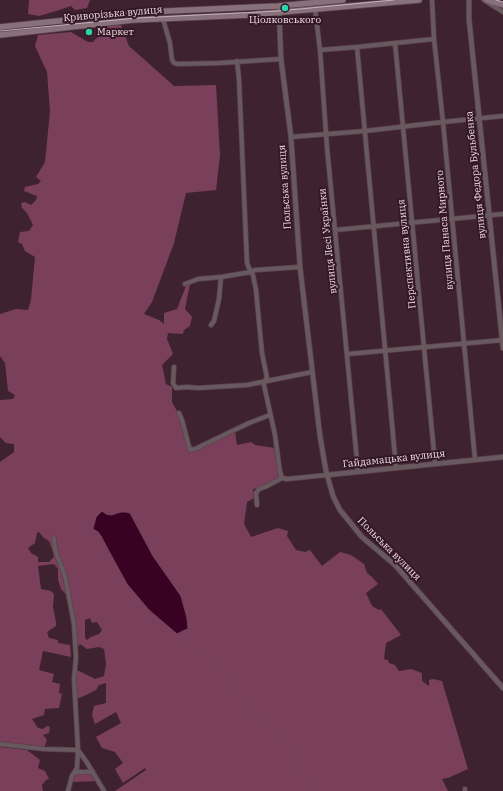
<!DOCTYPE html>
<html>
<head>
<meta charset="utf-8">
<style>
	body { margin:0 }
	canvas { display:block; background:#3f222f }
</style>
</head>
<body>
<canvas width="503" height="791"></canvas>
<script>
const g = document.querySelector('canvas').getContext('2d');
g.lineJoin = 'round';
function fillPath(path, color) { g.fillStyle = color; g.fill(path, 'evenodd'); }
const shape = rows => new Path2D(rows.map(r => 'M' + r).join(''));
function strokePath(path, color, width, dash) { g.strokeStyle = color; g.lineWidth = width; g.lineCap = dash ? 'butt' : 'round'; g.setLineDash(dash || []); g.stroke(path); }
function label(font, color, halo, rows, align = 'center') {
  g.font = font + ' "IBM Plex Serif",serif'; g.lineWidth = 4; g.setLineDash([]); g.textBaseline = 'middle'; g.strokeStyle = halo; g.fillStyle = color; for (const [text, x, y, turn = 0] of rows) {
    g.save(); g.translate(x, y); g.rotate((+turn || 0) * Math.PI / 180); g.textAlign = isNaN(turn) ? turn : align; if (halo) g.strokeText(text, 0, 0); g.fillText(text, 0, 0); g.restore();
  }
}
const green = shape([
	[29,0,90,0,87,8,75,10,71,6,56,11,39,16,28,14],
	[109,25,121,25,129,46,174,86,216,85,220,155,216,190,186,193,174,243,152,302,144,314,159,320,164,324,164,313,177,309,186,286,190,284,185,309,192,317,190,326,184,330,183,334,168,333,167,339,173,354,162,365,166,384,172,387,172,402,178,413,188,450,235,431,237,445,251,442,255,445,275,448,280,477,263,487,253,489,254,498,247,502,244,524,251,537,278,528,288,531,287,536,296,550,305,552,310,550,322,566,340,552,351,555,364,564,367,573,372,577,378,584,366,593,372,606,379,610,381,609,401,635,386,643,384,659,388,660,389,663,395,665,399,671,406,670,411,669,422,673,422,681,429,686,429,680,433,679,442,681,468,769,448,778,442,779,448,791,115,791,146,770,145,768,123,783,115,769,123,763,115,752,102,748,96,737,121,723,116,712,95,724,92,715,94,706,106,703,106,683,99,685,96,690,84,696,76,699,76,681,77,670,95,679,104,676,106,664,104,649,99,647,87,649,80,644,77,647,71,599,61,589,58,580,58,569,54,564,38,566,41,589,51,591,54,594,53,607,56,622,56,626,47,632,49,638,58,640,58,643,70,645,71,657,43,651,39,670,54,674,52,682,60,684,59,693,62,694,59,708,45,709,44,715,32,719,38,728,43,729,47,726,50,727,49,733,43,735,47,740,44,748,25,745,0,743,0,462,14,452,14,444,6,443,0,437,0,400,13,399,15,395,8,391,5,363,0,356,0,314,16,309,28,310,31,300,35,257,25,251,22,244,18,242,20,232,29,231,33,225,27,213,22,208,21,203,25,202,31,205,36,200,37,196,24,191,25,187,38,184,41,181,36,177,45,162,50,111,47,72,35,46,38,35,71,32,88,42,93,42],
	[39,532,44,538,49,541,53,552,54,557,49,562,38,562,38,557,31,553,28,548,35,543,37,533],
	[90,618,92,623,97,622,102,630,99,634,91,637,87,640,85,638,85,620],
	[0,747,27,750,40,760,38,768,45,771,49,779,46,780,42,785,43,791,0,791],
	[75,774,92,774,96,781,72,782]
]);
const water = shape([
	[102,511,106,514,111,515,121,512,126,512,130,513,153,556,181,596,187,618,188,629,185,630,177,634,149,610,127,584,110,553,101,536,98,532,93,529,96,517,102,511]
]);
const stream = shape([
	[183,631,191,646,217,666,235,687,246,709,274,729,295,753,309,791]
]);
const minor = shape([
	[432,0,434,39,443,122,475,459],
	[484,0,503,12],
	[315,9,320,50,327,147,358,471],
	[163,19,170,43,172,60,174,63,178,64,219,63,281,59],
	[395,43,435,463],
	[357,47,396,467],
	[320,50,357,47,434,39],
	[237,61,239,79,247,263,249,268,253,275,256,290,262,353,267,378,264,382,264,385,275,435,280,472,282,478,287,479,327,475],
	[291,137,365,131,443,122,503,116],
	[335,230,503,214],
	[185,284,198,279,221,277],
	[211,325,214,321,219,299,221,277,251,272,255,270,300,267],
	[348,354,503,340],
	[174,367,173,383,176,388,187,387,198,388,247,385,312,372],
	[179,413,182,420,188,443,190,450,191,450,195,449,249,423,270,415],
	[257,505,256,493,259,489,265,487,282,478],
	[54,538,55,550,65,576,74,624,76,658,74,679,78,750,86,761,104,791],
	[0,744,44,749,78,750,77,768,72,776,68,791],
	[75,772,93,772],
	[465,789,465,791]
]);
const tertiary = shape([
	[469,0,469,19,503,348],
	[279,9,281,59,291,137,300,267,320,436,326,471,333,496,340,510,362,537,395,565,503,688],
	[327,475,503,457]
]);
const secondary = shape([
	[487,0,503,5],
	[0,27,146,12,278,6,343,0],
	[0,35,133,20,248,15,419,0]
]);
const tram = shape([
	[496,0,503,2],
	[0,31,137,18,279,11,394,0]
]);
const markers = [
	[285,8,4,"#2bd5ac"],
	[89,32,4,"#2bd5ac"]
];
const streetNames = [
	["Криворізька вулиця",113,14,-5],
	["вулиця Федора Бульбенка",476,175,-96],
	["Польська вулиця",285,187,-94],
	["вулиця Панаса Мирного",445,230,-95],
	["вулиця Лесі Українки",328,241,-96],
	["Перспективна вулиця",407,254,-96],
	["Гайдамацька вулиця",394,459,-6],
	["Польська вулиця",389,549,45]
];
const poiNames = [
	["Ціолковського",285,20],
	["Маркет",97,32,"left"]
];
fillPath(green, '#7a3f5b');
fillPath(water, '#3a0222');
strokePath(water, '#71445c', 1);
strokePath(stream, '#71445c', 1);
strokePath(minor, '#5b404c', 5.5);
strokePath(tertiary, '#5b404c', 6);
strokePath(secondary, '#5b404c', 7);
strokePath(minor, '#68595f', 4);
strokePath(tertiary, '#68595f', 4.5);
strokePath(secondary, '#89717b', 5.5);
strokePath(tram, '#c6b0b9', 1);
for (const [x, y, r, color] of markers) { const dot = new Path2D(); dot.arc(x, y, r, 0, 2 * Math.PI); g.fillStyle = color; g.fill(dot); strokePath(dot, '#341825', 1.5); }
label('10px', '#f1dde5', '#341825', streetNames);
label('10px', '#f1dde5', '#341825', poiNames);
</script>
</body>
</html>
